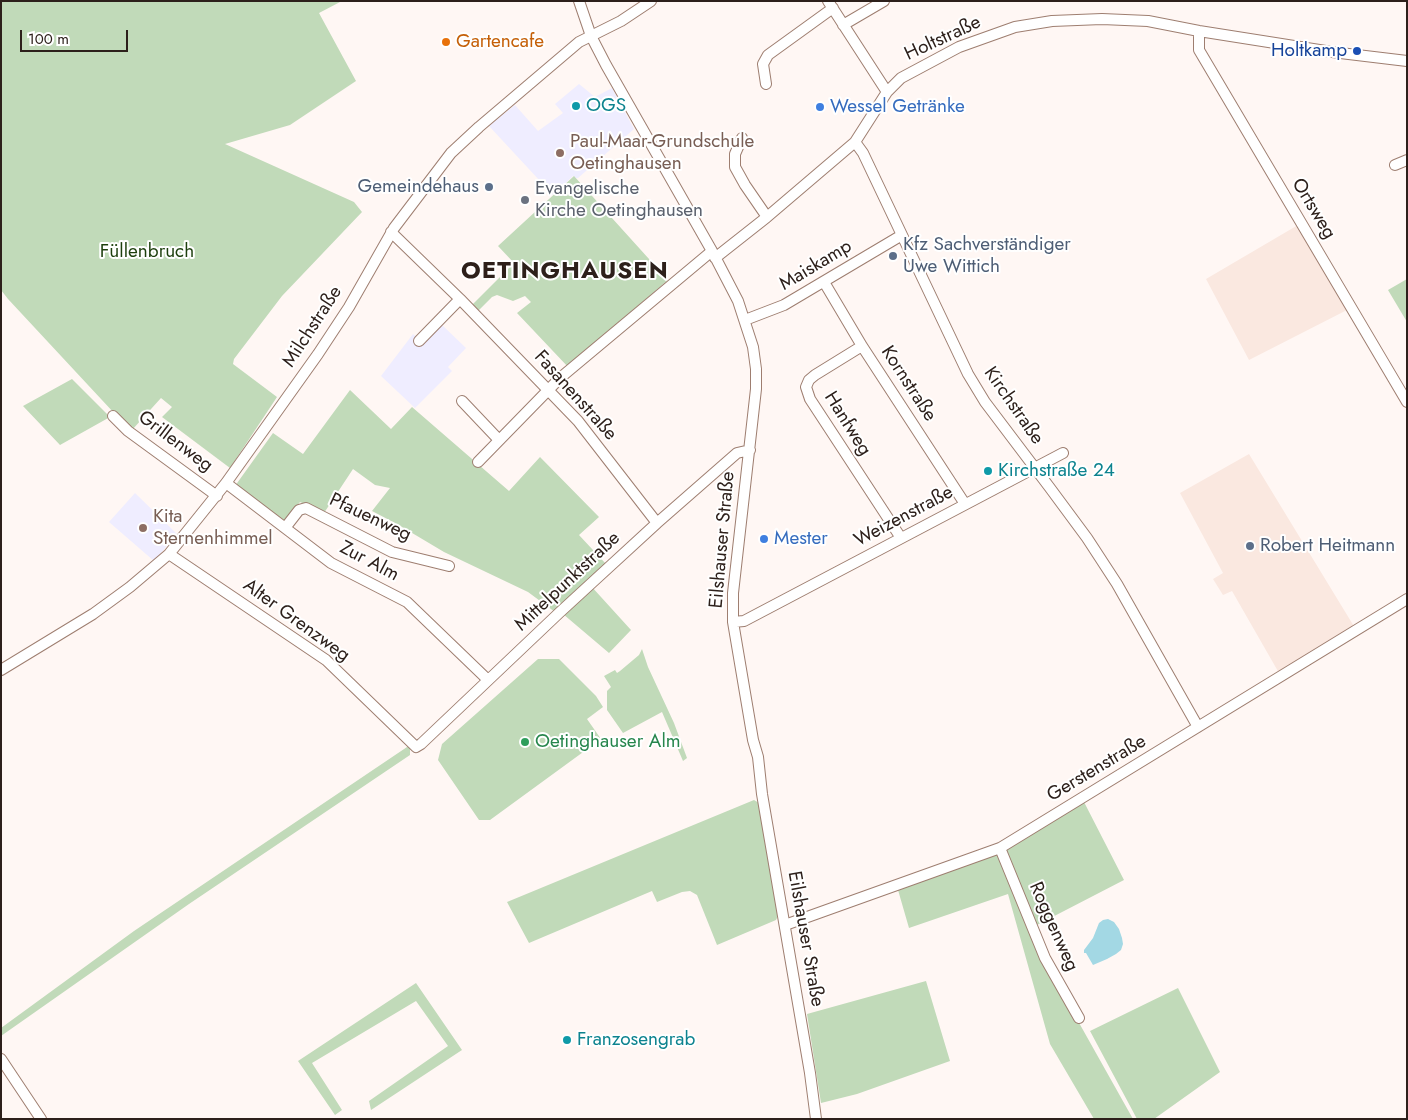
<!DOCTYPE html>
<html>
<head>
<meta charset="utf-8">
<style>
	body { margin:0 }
	#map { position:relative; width:1408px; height:1120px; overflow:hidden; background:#fff7f4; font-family:Jost,sans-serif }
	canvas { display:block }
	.frame { position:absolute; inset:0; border:2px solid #2d201b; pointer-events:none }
	.scale { position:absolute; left:20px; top:30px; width:108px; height:22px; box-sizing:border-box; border:2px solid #2d201b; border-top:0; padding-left:6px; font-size:15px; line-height:18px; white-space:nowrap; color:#2d201b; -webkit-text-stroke:4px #fff; paint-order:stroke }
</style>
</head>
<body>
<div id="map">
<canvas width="1408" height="1120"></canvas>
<div class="frame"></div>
<div class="scale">100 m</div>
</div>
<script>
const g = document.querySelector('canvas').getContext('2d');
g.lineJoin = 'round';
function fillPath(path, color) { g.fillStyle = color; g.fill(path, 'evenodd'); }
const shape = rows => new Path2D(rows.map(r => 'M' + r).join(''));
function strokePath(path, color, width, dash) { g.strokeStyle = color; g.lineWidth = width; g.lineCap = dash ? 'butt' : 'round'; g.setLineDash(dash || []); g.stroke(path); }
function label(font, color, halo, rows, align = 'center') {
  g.font = font + ' Jost,sans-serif'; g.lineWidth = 4; g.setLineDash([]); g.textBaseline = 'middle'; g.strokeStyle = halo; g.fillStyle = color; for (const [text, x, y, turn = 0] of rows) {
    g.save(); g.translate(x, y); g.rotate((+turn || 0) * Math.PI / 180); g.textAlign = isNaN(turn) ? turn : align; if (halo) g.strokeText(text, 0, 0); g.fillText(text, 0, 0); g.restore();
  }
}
const built = shape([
	[1298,225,1348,306,1347,310,1249,360,1206,279],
	[1249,454,1355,628,1279,673,1232,591,1223,595,1213,579,1223,573,1180,493]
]);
const education = shape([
	[579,84,595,97,612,88,634,129,578,178,576,178,573,176,553,195,489,126,515,105,538,131,563,113,555,104],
	[441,324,466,348,448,367,452,371,415,408,381,376,413,334,423,343],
	[135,493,177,534,154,561,109,522]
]);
const green = shape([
	[1,1,342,1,319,13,356,81,290,125,225,144,354,202,362,212,282,296,234,359,233,364,277,397,230,468,162,417,172,407,161,398,132,430,128,428,8,299,1,290],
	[574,176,668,280,576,359,569,368,517,313,531,302,525,296,513,301,497,295,492,297,478,311,472,305,514,263,498,246],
	[1407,279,1407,322,1388,290],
	[72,379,110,417,60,445,23,406],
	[350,390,391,429,412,407,509,491,540,457,599,517,579,535,606,564,555,612,528,592,444,552,397,524,372,511,390,488,375,485,353,469,324,513,300,502,284,523,235,486,273,433,303,454],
	[591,586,631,630,609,653,563,614],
	[642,649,648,667,674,723,687,758,683,761,662,712,623,733,607,710,607,691,611,687,604,676,615,670,617,673,620,671,639,655],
	[538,659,559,659,596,696,603,707,587,719,601,739,490,820,479,820,438,760,442,744],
	[410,745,410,755,189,904,1,1036,1,1028,134,931],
	[754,800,759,803,778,916,776,920,717,945,697,895,690,891,682,892,657,902,652,891,529,943,507,902],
	[1084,802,1124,880,1035,926,1005,851],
	[998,854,1078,1021,1133,1119,1094,1119,1050,1044,1008,894,909,928,898,890],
	[926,981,950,1061,857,1094,821,1103,807,1014],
	[416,983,462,1050,371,1110,369,1101,448,1046,416,1001,312,1063,342,1110,335,1115,298,1061],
	[1178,988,1220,1072,1154,1119,1137,1119,1090,1031]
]);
const water = shape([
	[1108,919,1114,922,1119,929,1122,938,1123,944,1121,950,1116,954,1107,959,1093,965,1086,953,1084,953,1084,950,1093,938,1099,923,1103,920]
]);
const minor = shape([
	[579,1,591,36,606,65,712,251,738,301,753,347,756,369,756,389,733,593,733,622,753,740,758,757,762,794,810,1073,816,1119],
	[828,1,887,92],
	[843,25,884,1],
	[1199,31,1199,50,1407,402],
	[766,84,763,64,768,55,833,8],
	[742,138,735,154,735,167,745,185,767,217],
	[855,142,863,153,968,374,985,402,1050,488,1087,538,1117,584,1198,727],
	[1395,165,1407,160],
	[391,232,460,299,578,421,657,523],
	[715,258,767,217,855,142,887,92,901,78,959,47,1015,27,1052,21,1102,19,1148,21,1199,31,1332,52,1407,61],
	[824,282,862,346,965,504],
	[745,320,784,305,902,235],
	[419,341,460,299],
	[862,346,815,375,809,380,806,387,810,399,901,538],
	[462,401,499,440],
	[113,416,128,431,217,496],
	[478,462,560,378,712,251],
	[226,483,331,563,407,602,488,680],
	[285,528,299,510,306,508,392,552,449,566],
	[169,554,326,660,416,747,421,744,559,613,657,523,737,453,750,450],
	[733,622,744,621,1063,453],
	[1,670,93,614,130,587,169,554,226,483,318,354,349,307,394,228,451,153,479,127,579,42,621,21,651,1],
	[1000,848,1045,958,1079,1018],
	[785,925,1000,848,1407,599],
	[1,1059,41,1119]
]);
const markers = [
	[446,42,5,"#e8710a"],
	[1357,51,5,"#1a4fb4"],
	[576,106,5,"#0f9aa8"],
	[820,107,5,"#3f7fe0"],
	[560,153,5,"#8d6e63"],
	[489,187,5,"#5c6f8a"],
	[525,200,5,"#6b7280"],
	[893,256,5,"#5c6f8a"],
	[988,471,5,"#0f9aa8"],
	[143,528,5,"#8d6e63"],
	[764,539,5,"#3f7fe0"],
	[1250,546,5,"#5c6f8a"],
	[525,742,5,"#2e9e5b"],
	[567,1040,5,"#0f9aa8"]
];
const streetNames = [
	["Holtstraße",943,39,-25],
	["Ortsweg",1313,209,59],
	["Maiskamp",816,266,-31],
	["Milchstraße",313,327,-57],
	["Kornstraße",908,384,57],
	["Fasanenstraße",575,396,48],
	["Kirchstraße",1013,406,55],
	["Hanfweg",847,424,58],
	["Grillenweg",175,442,37],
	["Weizenstraße",904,517,-28],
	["Pfauenweg",370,518,25],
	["Eilshauser Straße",723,540,-85],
	["Zur Alm",369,562,28],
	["Mittelpunktstraße",568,582,-43],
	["Alter Grenzweg",296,621,36],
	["Gerstenstraße",1097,769,-31],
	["Roggenweg",1053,927,66],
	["Eilshauser Straße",805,939,80]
];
const foodNames = [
	["Gartencafe",456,42]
];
const transitNames = [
	["Holtkamp",1347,51]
];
const cultureNames = [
	["OGS",586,106],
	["Kirchstraße 24",998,471],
	["Franzosengrab",577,1040]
];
const shopNames = [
	["Wessel Getränke",830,107],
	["Mester",774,539]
];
const educationNames = [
	["Paul-Maar-Grundschule",570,142],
	["Oetinghausen",570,164],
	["Kita",153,517],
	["Sternenhimmel",153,539]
];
const serviceNames = [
	["Gemeindehaus",479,187,"right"],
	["Kfz Sachverständiger",903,245],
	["Uwe Wittich",903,267],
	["Robert Heitmann",1260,546]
];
const worshipNames = [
	["Evangelische",535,189],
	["Kirche Oetinghausen",535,211]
];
const parkNames = [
	["Füllenbruch",147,252]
];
const leisureNames = [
	["Oetinghauser Alm",535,742]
];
const districtNames = [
	["OETINGHAUSEN",565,272]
];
fillPath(built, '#fae8e0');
fillPath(education, '#efedff');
fillPath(green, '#c1dab9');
fillPath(water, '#a3d8e4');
strokePath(minor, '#9e7e70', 12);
strokePath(minor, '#fff', 10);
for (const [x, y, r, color] of markers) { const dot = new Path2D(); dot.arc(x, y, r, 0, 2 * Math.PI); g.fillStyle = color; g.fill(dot); strokePath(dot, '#fff', 2); }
label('19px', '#2d201b', '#fff', streetNames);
label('19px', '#c56008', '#fff', foodNames, 'left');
label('19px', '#164399', '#fff', transitNames, 'right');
label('19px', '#0d838f', '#fff', cultureNames, 'left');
label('19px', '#366cbe', '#fff', shopNames, 'left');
label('19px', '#785e54', '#fff', educationNames, 'left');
label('19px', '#4e5e75', '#fff', serviceNames, 'left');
label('19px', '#5b616d', '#fff', worshipNames, 'left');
label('19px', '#1d3f0d', '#fff', parkNames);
label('19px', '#27864d', '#fff', leisureNames, 'left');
g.letterSpacing = '1px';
label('bold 24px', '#2d201b', '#fff', districtNames);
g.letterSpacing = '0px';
</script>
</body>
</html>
